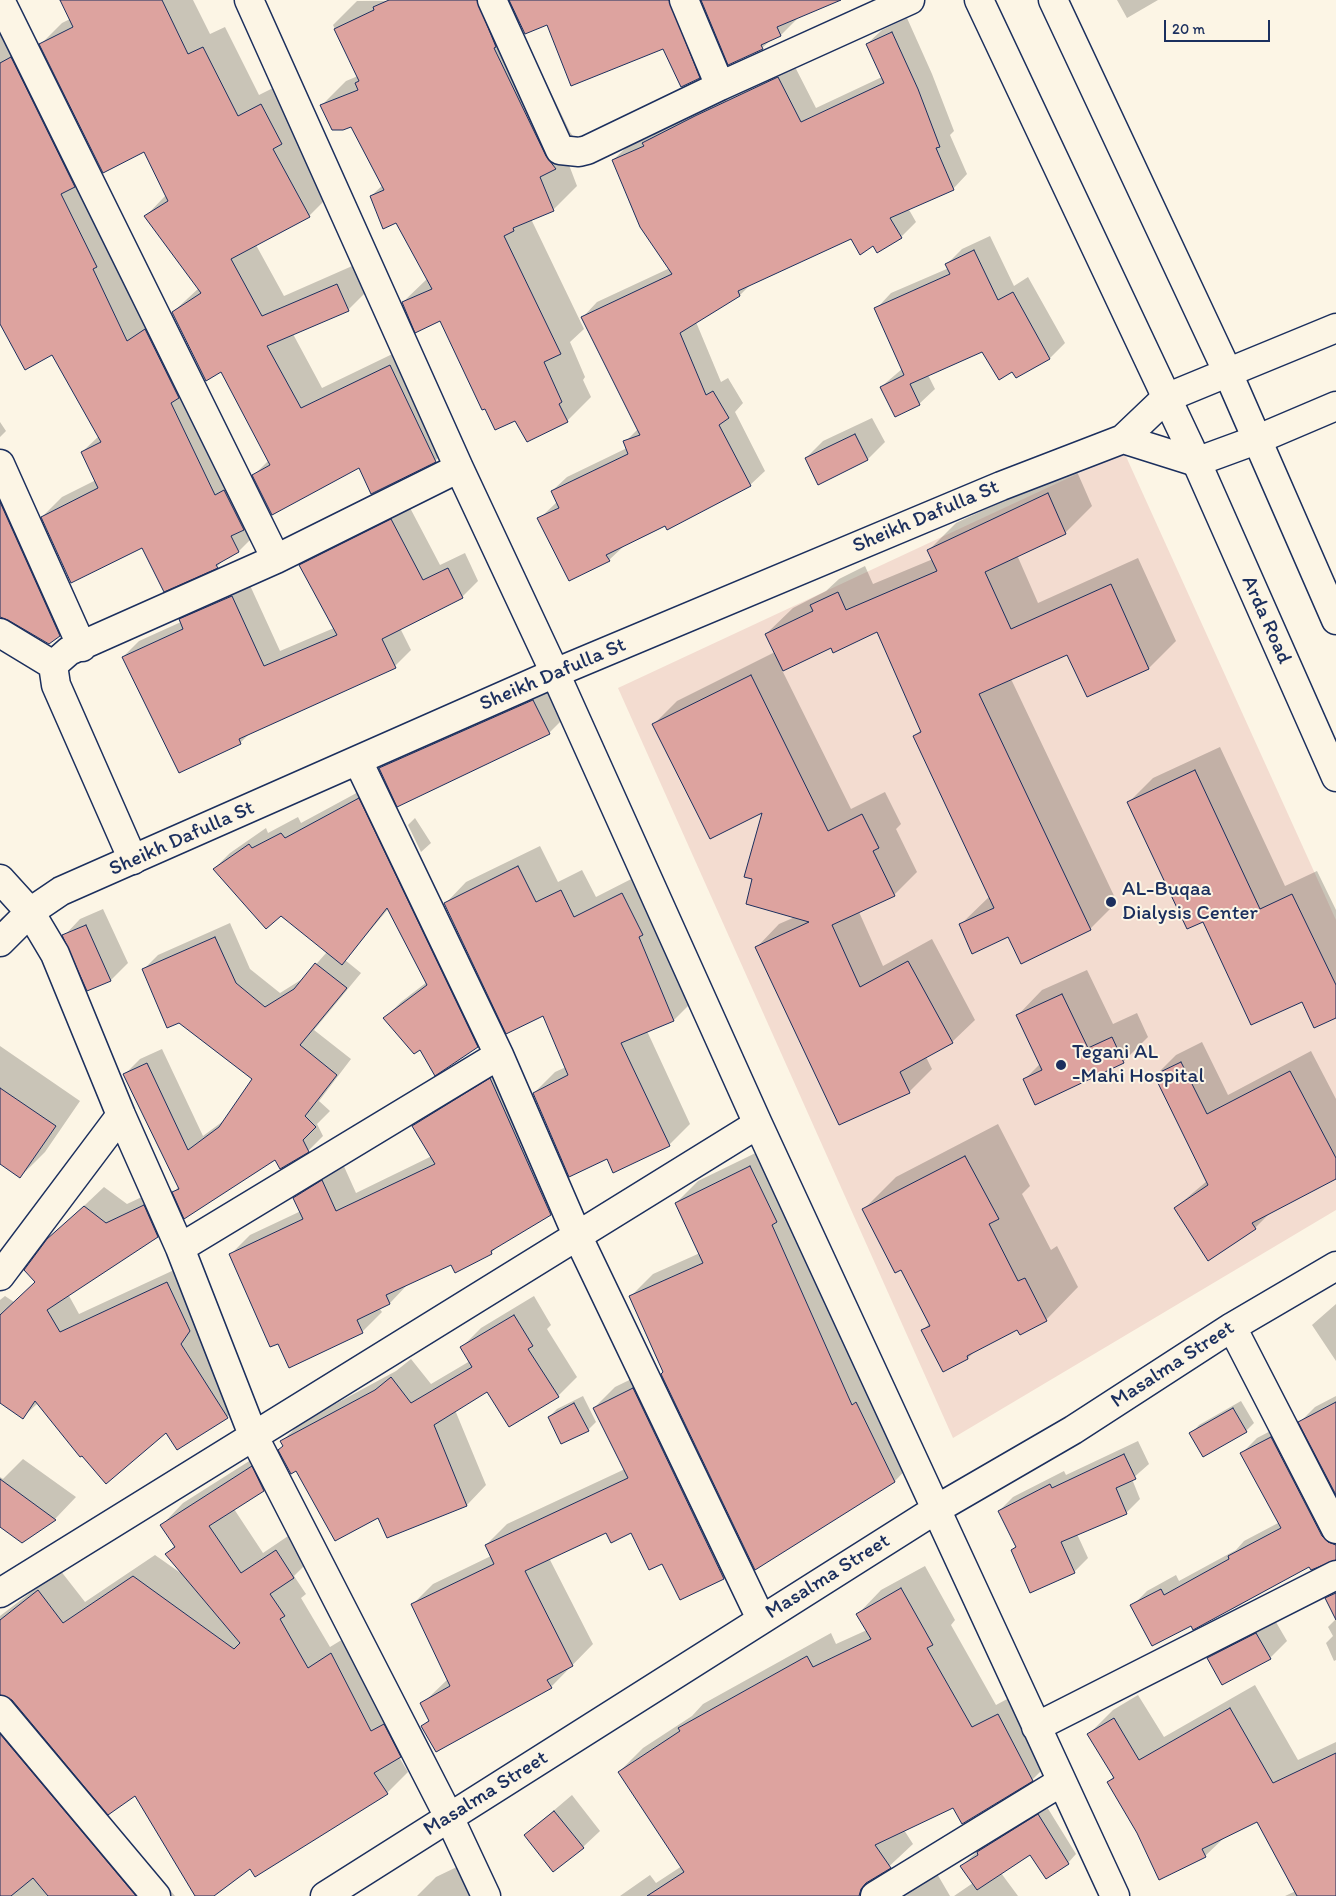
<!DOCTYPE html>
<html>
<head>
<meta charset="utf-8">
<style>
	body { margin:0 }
	#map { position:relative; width:1336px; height:1896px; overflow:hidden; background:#fcf5e5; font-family:Itim,sans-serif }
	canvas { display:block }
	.scale { position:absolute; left:1164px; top:20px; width:106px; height:22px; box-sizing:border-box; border:2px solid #1b2f5e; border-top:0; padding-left:6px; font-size:15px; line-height:18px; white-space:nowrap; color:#1b2f5e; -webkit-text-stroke:4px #fcf5e5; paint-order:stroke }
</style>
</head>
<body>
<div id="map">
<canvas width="1336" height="1896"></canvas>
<div class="scale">20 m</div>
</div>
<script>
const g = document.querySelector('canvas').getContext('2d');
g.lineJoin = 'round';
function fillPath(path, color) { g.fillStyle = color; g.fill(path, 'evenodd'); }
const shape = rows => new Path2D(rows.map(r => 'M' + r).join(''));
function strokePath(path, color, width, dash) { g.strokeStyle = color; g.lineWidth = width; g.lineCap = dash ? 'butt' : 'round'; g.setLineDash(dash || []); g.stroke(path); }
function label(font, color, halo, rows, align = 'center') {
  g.font = font + ' Itim,sans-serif'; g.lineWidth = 4; g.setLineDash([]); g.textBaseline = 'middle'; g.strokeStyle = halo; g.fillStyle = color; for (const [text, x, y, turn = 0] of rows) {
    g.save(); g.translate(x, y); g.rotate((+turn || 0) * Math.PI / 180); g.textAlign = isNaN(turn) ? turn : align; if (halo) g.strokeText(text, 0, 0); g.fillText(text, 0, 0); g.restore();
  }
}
const built = shape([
	[1124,452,1336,920,1336,1210,953,1438,618,688]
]);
const shadow = shape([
	[61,0,193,0,210,34,225,27,259,95,283,83,330,195,309,216,256,245,284,296,359,263,370,288,348,310,293,334,322,388,411,345,457,439,435,461,254,475,269,460,221,370,173,312,199,288,146,216,166,195,144,150,41,44,62,23,70,19],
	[510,0,694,0,718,58,699,77,664,47,547,23,520,21,518,24,570,132,579,144,566,157,577,186,553,210,531,219,584,329,570,342,585,377,583,380,591,397,567,421,516,419,441,319,403,302,428,278,397,222,371,196,383,185,352,125,322,105,346,81,358,76,333,25,357,1],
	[702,0,830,0,800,16,781,35,771,40,762,48],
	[1117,0,1158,0,1127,18],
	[907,18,932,74,954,131,950,135,967,174,953,189,908,208,916,222,901,237,878,251,874,244,851,237,751,284,740,295,696,322,721,382,728,378,743,403,735,412,765,471,750,485,624,546,609,560,539,519,557,502,552,491,567,477,627,448,625,442,638,429,583,317,597,302,670,268,613,160,628,146,652,136,658,129,793,63,816,108,882,77,867,44,882,30],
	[6,32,259,531,239,551,225,558,217,567,42,517,62,497,96,480,82,452,99,436,53,354,0,322,0,34],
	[990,236,1014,286,1028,277,1065,343,1050,358,1016,376,1013,370,983,350,928,375,935,389,919,404,881,387,902,369,876,309,891,293,949,268,947,264,962,249],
	[872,418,885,442,868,459,819,483,806,458,823,441],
	[0,422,6,431,0,437],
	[1075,467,1092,506,1065,533,1017,555,1038,603,1138,558,1176,641,1149,668,1068,653,1011,679,1117,902,1090,929,1009,935,960,925,990,896,915,736,921,730,877,630,831,646,782,670,851,809,885,792,901,824,896,829,917,872,894,895,859,912,883,966,932,939,975,1020,952,1042,926,1057,932,1069,909,1092,757,947,779,924,795,917,754,878,764,811,654,724,677,701,775,652,766,634,793,608,826,591,839,579,865,566,873,584,933,559,929,550,956,523],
	[26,488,82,612,59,635,0,616,0,507],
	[408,504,440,565,465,553,478,581,462,597,400,628,411,650,395,666,251,732,240,743,123,657,139,641,181,622,180,620,196,604,248,581,280,651,334,628,300,565,316,549],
	[558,676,574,708,549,733,380,768,405,743],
	[1220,747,1285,886,1317,871,1336,910,1336,1017,1204,920,1129,802,1153,778],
	[375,783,494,1030,477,1047,420,1048,385,1018,401,1002,427,982,389,908,345,960,361,973,314,1030,351,1059,319,1101,330,1111,317,1124,323,1136,308,1151,276,1158,174,1192,179,1186,125,1074,140,1059,162,1049,203,1136,226,1119,253,1079,143,970,158,955,230,923,250,969,280,993,304,978,327,952,281,914,214,869,230,853,266,828,268,833,298,817,301,823],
	[415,818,431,843,421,852,408,825],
	[540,846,558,882,582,870,596,897,643,873,695,999,674,1020,647,1031,690,1124,669,1145,607,1158,534,1093,555,1072,566,1067,543,1014,445,904,466,882],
	[103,909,128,963,111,980,88,990,64,936,80,919],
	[1087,970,1113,1024,1137,1013,1148,1037,1123,1062,1024,1080,1040,1064,1017,1016,1042,990],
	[1202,1042,1228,1095,1311,1051,1336,1099,1336,1177,1273,1210,1255,1228,1208,1259,1175,1208,1207,1181,1155,1076,1176,1055],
	[0,1046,80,1101,45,1152,20,1177,0,1163],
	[510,1060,570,1195,551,1214,499,1245,491,1253,451,1263,409,1283,390,1303,379,1308,382,1312,362,1332,231,1254,250,1235,301,1211,295,1198,314,1179,342,1162,356,1193,432,1156,414,1126,433,1107],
	[998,1124,1030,1186,1022,1194,1051,1250,1057,1246,1078,1287,1046,1320,1018,1328,976,1350,968,1358,944,1370,923,1330,930,1323,902,1268,863,1210,896,1177],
	[772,1145,916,1459,894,1482,664,1372,631,1296,653,1274,700,1253,676,1203,698,1181],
	[104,1187,127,1204,163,1187,177,1216,157,1236,68,1294,79,1314,187,1264,246,1398,227,1417,166,1431,38,1403,23,1417,0,1401,0,1300,5,1296,14,1302,36,1282,48,1240],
	[534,1296,551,1325,547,1329,577,1377,558,1396,488,1390,455,1410,486,1485,467,1505,387,1536,379,1516,284,1445,282,1441,302,1422,396,1371,411,1359,431,1384,470,1361,462,1347,481,1328],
	[1336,1304,1336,1361,1312,1325],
	[654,1368,744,1557,724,1578,681,1599,662,1562,631,1532,606,1531,549,1558,593,1644,551,1687,423,1726,430,1719,422,1704,448,1679,412,1605,433,1584,491,1556,486,1545,507,1524,625,1469,594,1408,615,1387],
	[583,1396,596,1422,588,1430,549,1417,557,1409],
	[1336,1396,1336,1492,1300,1422,1315,1407],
	[1241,1401,1254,1423,1246,1431,1191,1434,1199,1425],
	[1286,1423,1336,1519,1336,1548,1240,1605,1193,1628,1191,1625,1132,1606,1147,1591,1176,1575,1179,1581,1236,1550,1244,1541,1280,1522,1242,1453,1257,1438],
	[1138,1441,1149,1464,1132,1479,1140,1499,1126,1513,1077,1534,1088,1558,1074,1572,1012,1550,1017,1545,999,1511,1013,1497,1064,1471,1066,1475],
	[273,1446,285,1469,263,1490,234,1509,263,1553,297,1530,314,1556,294,1576,306,1594,301,1598,330,1647,353,1633,421,1734,399,1757,408,1772,387,1793,250,1867,212,1896,196,1896,135,1794,107,1815,175,1896,0,1896,0,1616,60,1570,85,1602,155,1555,182,1574,167,1554,175,1545,162,1525,183,1503],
	[23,1459,76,1497,55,1519,22,1542,0,1525,0,1477,3,1479],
	[925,1566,955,1620,951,1625,996,1705,1022,1691,1056,1756,1032,1780,954,1806,904,1830,913,1844,883,1872,885,1880,936,1872,950,1896,620,1896,650,1875,656,1883,682,1866,619,1772,643,1748,692,1716,703,1704,831,1633,836,1644,867,1630,858,1614,881,1590],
	[1273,1617,1287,1641,1270,1658,1209,1658,1226,1641],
	[1336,1619,1336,1660,1334,1661,1326,1643,1333,1636,1328,1627],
	[1255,1685,1298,1760,1336,1742,1336,1896,1285,1896,1296,1891,1258,1820,1226,1836,1205,1856,1138,1833,1108,1782,1114,1776,1089,1734,1113,1710,1138,1695,1164,1737],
	[572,1795,600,1831,583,1847,525,1835],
	[1047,1807,1076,1854,1068,1863,1030,1854,1001,1873,1018,1896,954,1896,973,1883,962,1866,970,1858,986,1844],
	[463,1864,479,1896,417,1896,436,1877]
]);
const building = shape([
	[60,0,162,0,188,54,203,47,238,116,261,104,282,144,273,149,310,217,231,259,262,316,337,284,349,311,267,346,301,408,390,365,436,462,371,494,359,468,272,515,252,475,270,465,221,372,206,381,172,312,201,293,144,216,168,201,144,152,103,173,39,44,73,27,60,0],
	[389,0,477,0,496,47,494,48,546,156,556,169,540,177,554,211,513,228,514,231,504,236,561,354,544,362,562,402,559,404,568,422,527,442,515,421,495,430,485,409,482,410,440,321,415,333,402,302,432,289,396,223,383,229,370,196,384,190,351,127,343,130,332,130,320,105,358,90,355,83,359,81,334,29,374,10,373,7,389,0],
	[509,0,669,0,700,78,681,87,663,49,571,86,547,25,525,34,509,0],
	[701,0,841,0,777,27,781,36,761,45,763,49,728,65,701,0],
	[892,32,918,89,940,147,936,148,954,190,890,218,902,238,877,253,873,246,860,255,851,239,738,291,740,296,680,333,706,395,713,391,729,418,719,425,751,486,667,530,665,526,606,555,610,561,569,581,537,518,559,508,551,491,628,454,623,441,640,435,581,317,672,274,640,227,612,160,644,146,642,143,695,116,778,77,801,122,884,83,866,44,892,32],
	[11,57,75,187,61,194,97,267,93,269,127,341,145,329,179,398,171,403,215,495,224,490,244,530,231,536,239,552,216,565,218,568,164,592,142,548,71,583,41,517,98,488,81,452,101,442,52,355,25,370,0,324,0,63,11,57],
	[974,250,998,300,1013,292,1050,359,1016,378,1012,372,999,380,982,352,910,384,920,405,895,417,880,387,904,375,874,308,950,274,945,264,974,250],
	[855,434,868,460,818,485,805,458,855,434],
	[1048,493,1066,534,985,572,1011,629,1111,584,1149,669,1087,697,1067,655,979,694,1091,930,1021,964,1008,937,972,954,959,924,994,908,913,736,921,732,877,632,833,653,831,648,783,671,765,634,813,611,810,605,838,592,846,610,937,571,927,550,1048,493],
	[0,502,60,636,49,644,8,620,0,617,0,502],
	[391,519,423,580,448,568,463,598,382,639,396,668,239,739,241,744,179,773,122,657,183,629,179,619,232,596,264,666,337,635,299,565,391,519],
	[751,675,828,831,862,814,879,848,873,851,895,896,832,925,860,987,908,961,953,1043,900,1072,910,1093,839,1125,755,947,809,922,746,904,752,879,744,877,762,813,710,839,652,724,751,675],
	[533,700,550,734,397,807,379,768,533,700],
	[1195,770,1260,909,1292,894,1336,985,1336,1018,1314,1028,1302,1002,1251,1025,1203,922,1187,929,1127,802,1195,770],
	[359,798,478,1047,435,1076,420,1050,414,1054,383,1018,427,985,387,908,342,965,281,916,266,929,213,869,249,844,252,848,281,833,285,838,359,798],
	[518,866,536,902,561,890,574,917,622,893,643,935,639,937,674,1021,621,1043,670,1146,613,1173,607,1159,569,1177,533,1093,568,1075,543,1016,506,1034,444,903,518,866],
	[86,925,111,981,87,991,62,935,86,925],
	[215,937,236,983,265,1007,294,989,315,963,347,988,300,1045,337,1075,305,1116,316,1127,303,1140,309,1152,280,1169,275,1160,184,1219,172,1192,179,1189,123,1074,147,1063,188,1150,219,1127,252,1079,179,1023,167,1028,142,969,215,937],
	[1062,994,1088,1048,1112,1037,1124,1063,1035,1105,1023,1079,1042,1070,1016,1015,1062,994],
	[1181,1062,1207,1114,1290,1071,1336,1158,1336,1179,1252,1223,1256,1229,1208,1261,1174,1208,1208,1185,1154,1075,1181,1062],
	[490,1078,551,1215,491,1251,492,1254,455,1273,451,1265,386,1295,390,1304,357,1320,363,1333,289,1368,278,1344,270,1347,229,1254,303,1219,293,1198,322,1180,336,1211,435,1164,412,1126,490,1078],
	[0,1088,56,1126,20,1178,0,1164,0,1088],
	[965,1156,999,1219,989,1224,1018,1281,1025,1278,1047,1321,1020,1335,1017,1330,967,1356,968,1359,943,1372,921,1330,930,1326,901,1270,895,1273,862,1209,965,1156],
	[750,1166,777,1222,772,1225,852,1405,856,1402,895,1482,755,1570,661,1374,663,1372,629,1296,703,1263,675,1203,750,1166],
	[144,1205,158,1237,47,1310,60,1332,167,1282,190,1331,181,1344,228,1418,177,1450,166,1433,106,1484,82,1456,80,1457,35,1401,23,1419,0,1403,0,1315,35,1282,24,1270,47,1239,84,1206,106,1223,144,1205],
	[514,1315,533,1346,528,1349,559,1397,509,1427,487,1392,434,1425,467,1506,387,1538,378,1518,335,1541,296,1471,291,1474,278,1450,283,1446,280,1441,375,1390,391,1377,411,1403,472,1367,460,1347,514,1315],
	[633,1388,724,1579,680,1600,662,1564,649,1570,631,1533,611,1543,606,1533,525,1571,573,1666,547,1680,552,1688,436,1752,421,1726,429,1721,420,1703,450,1686,411,1604,494,1564,485,1545,628,1478,593,1408,633,1388],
	[1336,1402,1336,1495,1298,1422,1336,1402],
	[574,1403,589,1431,561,1444,548,1417,574,1403],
	[1233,1408,1247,1432,1203,1457,1189,1433,1233,1408],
	[1271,1437,1322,1536,1328,1542,1336,1545,1336,1560,1311,1570,1309,1567,1193,1630,1191,1626,1152,1646,1130,1605,1161,1589,1164,1595,1229,1559,1228,1556,1281,1528,1240,1453,1271,1437],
	[1124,1454,1136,1479,1116,1488,1127,1514,1061,1542,1075,1573,1030,1593,1011,1550,1016,1547,998,1511,1050,1484,1052,1488,1124,1454],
	[252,1466,264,1491,209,1526,241,1573,276,1550,294,1578,270,1594,285,1616,280,1619,308,1668,331,1653,371,1731,384,1724,401,1757,374,1773,388,1794,255,1877,250,1869,214,1896,195,1896,135,1796,108,1815,12,1700,0,1695,0,1620,38,1590,63,1623,133,1576,234,1649,240,1643,165,1554,175,1547,160,1525,252,1466],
	[0,1479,56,1520,22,1543,0,1527,0,1479],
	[901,1588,933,1645,927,1648,972,1727,998,1714,1033,1781,962,1824,953,1808,875,1845,891,1868,866,1883,861,1889,859,1896,647,1896,684,1872,618,1772,680,1731,678,1728,807,1656,813,1667,871,1639,856,1614,901,1588],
	[1336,1593,1336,1620,1325,1598,1336,1593],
	[1256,1633,1271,1659,1222,1685,1207,1658,1256,1633],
	[1230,1708,1273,1783,1336,1753,1336,1896,1297,1896,1257,1822,1202,1849,1206,1857,1159,1880,1137,1833,1107,1782,1114,1778,1087,1734,1114,1718,1139,1760,1230,1708],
	[0,1734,136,1896,48,1896,33,1878,11,1896,0,1896,0,1734],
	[554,1811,584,1848,553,1872,524,1835,554,1811],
	[1038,1814,1069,1864,1046,1879,1030,1855,977,1890,960,1866,978,1855,977,1852,1038,1814]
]);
const minor = shape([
	[0,0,276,559],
	[249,0,459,468,555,673,758,1124,1115,1896],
	[492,0,560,150,579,152,587,150,720,86,684,0],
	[720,86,910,0],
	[0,464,82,647],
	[0,633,53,665,69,651,276,559,459,468],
	[53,665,56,685,133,860],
	[358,761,499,1055,577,1235,761,1619],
	[0,879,30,912,55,954,121,1115,180,1248,253,1435,449,1817,486,1896],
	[180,1248,499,1055],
	[0,1276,121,1115],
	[1232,1327,1336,1529],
	[0,1593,758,1124],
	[0,1710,156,1896],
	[1036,1727,1336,1575],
	[325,1896,935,1510,1073,1430,1232,1327,1336,1266],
	[875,1896,1061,1782]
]);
const tertiary = shape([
	[1123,439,1196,462],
	[0,942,30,912,61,891,555,673,1001,486,1123,439,1166,398]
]);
const secondary = shape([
	[1166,398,1336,328],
	[1196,462,1256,440,1336,406]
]);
const primary = shape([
	[979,0,1189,445,1336,777],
	[1053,0,1228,373,1336,620]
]);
const markers = [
	[1111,902,6,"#1b2f5e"],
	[1061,1065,6,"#1b2f5e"]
];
const streetNames = [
	["Sheikh Dafulla St",926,517,-23],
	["Arda Road",1266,620,66],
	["Sheikh Dafulla St",553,675,-23],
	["Sheikh Dafulla St",182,839,-24],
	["Masalma Street",1173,1365,-33],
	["Masalma Street",828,1577,-32],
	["Masalma Street",486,1794,-32]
];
const poiNames = [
	["AL-Buqaa",1122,890],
	["Dialysis Center",1122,914],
	["Tegani AL",1072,1053],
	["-Mahi Hospital",1072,1077]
];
fillPath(built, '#f3dcd0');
fillPath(shadow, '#0003');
fillPath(building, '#dda39f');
strokePath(building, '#1b2f5e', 1);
strokePath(minor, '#1b2f5e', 31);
strokePath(tertiary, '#1b2f5e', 31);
strokePath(secondary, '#1b2f5e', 31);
strokePath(primary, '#1b2f5e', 31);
strokePath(minor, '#fcf5e5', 28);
strokePath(tertiary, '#fcf5e5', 28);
strokePath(secondary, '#fcf5e5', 28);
strokePath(primary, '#fcf5e5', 28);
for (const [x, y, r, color] of markers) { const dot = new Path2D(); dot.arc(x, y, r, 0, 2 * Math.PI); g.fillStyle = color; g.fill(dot); strokePath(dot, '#fcf5e5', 2); }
label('21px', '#1b2f5e', '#fcf5e5', streetNames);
label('21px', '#1b2f5e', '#fcf5e5', poiNames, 'left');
</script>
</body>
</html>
